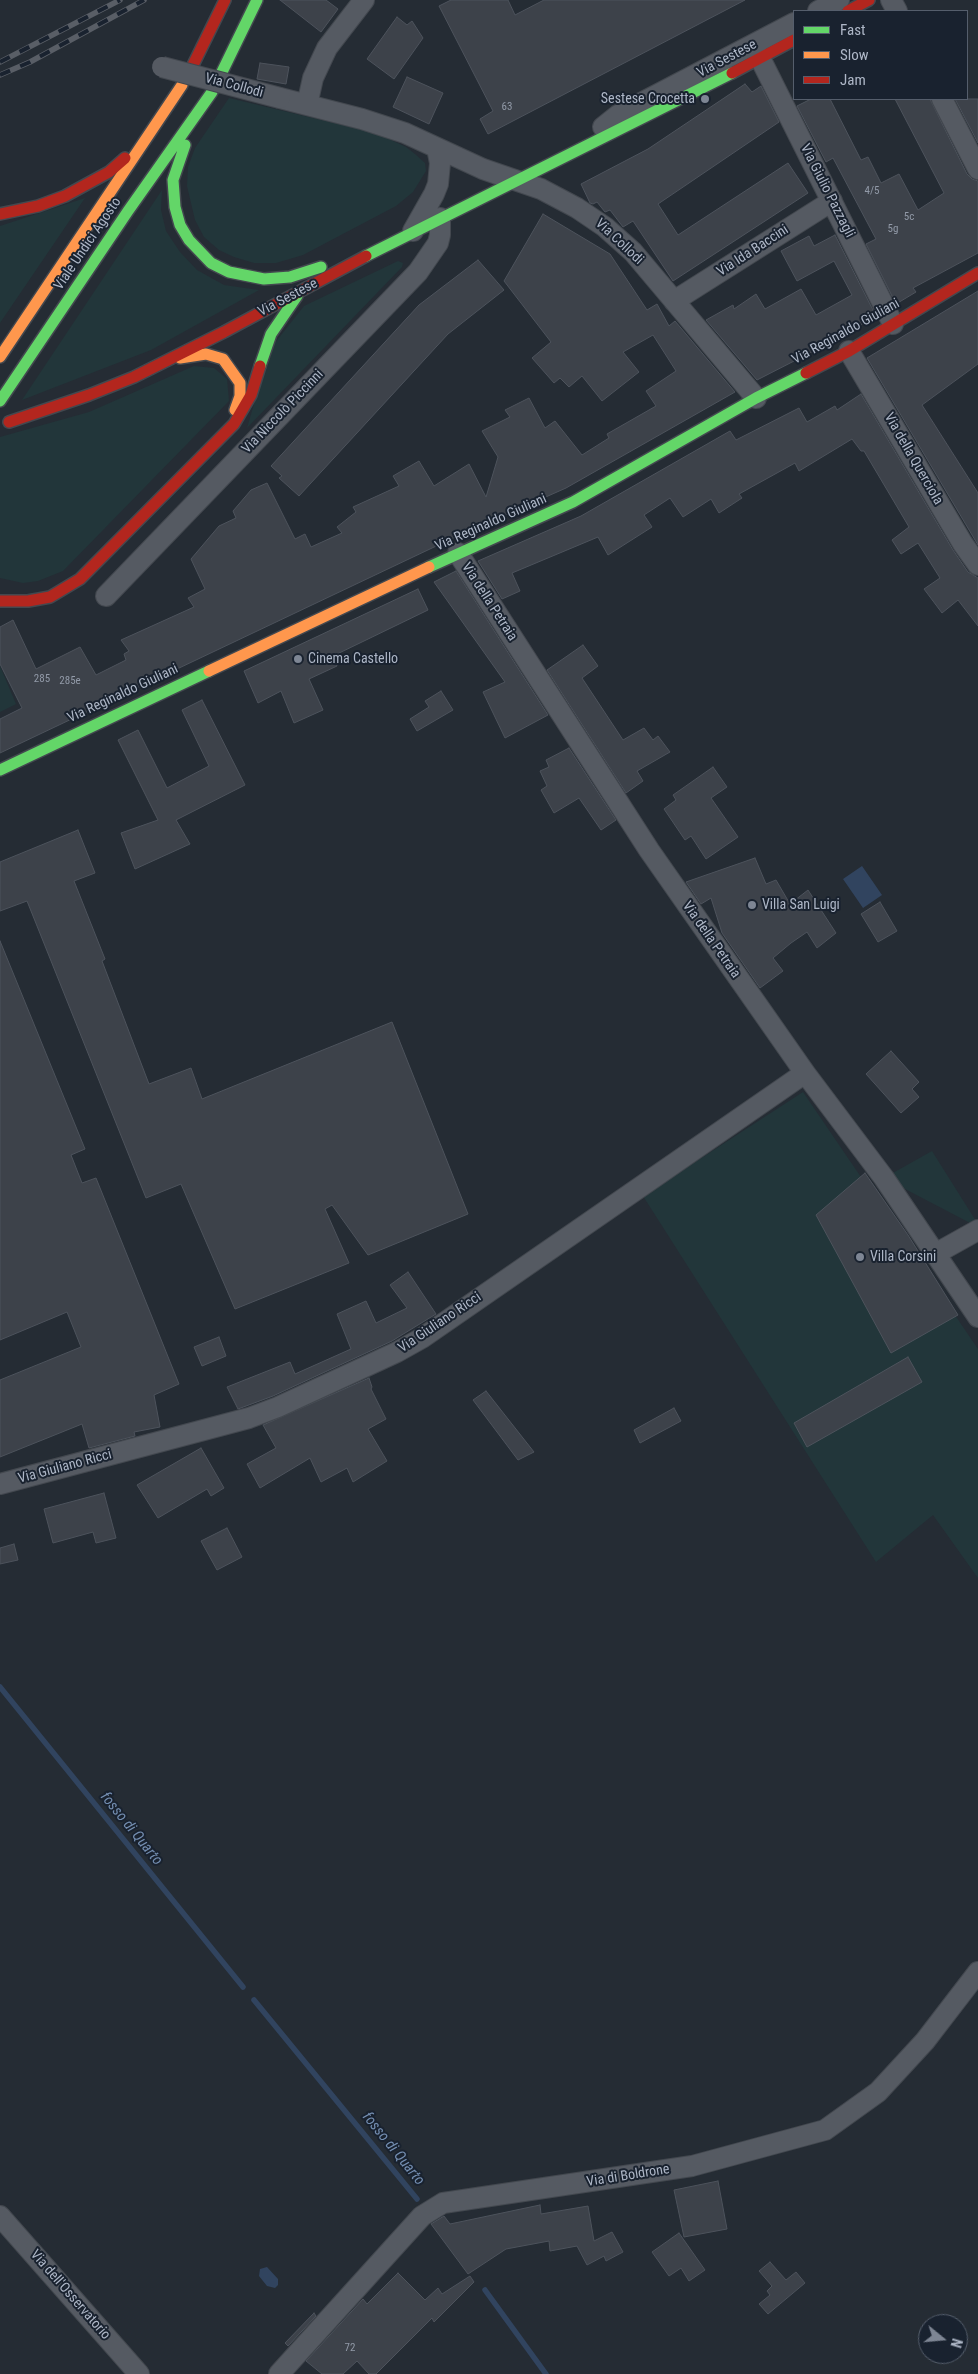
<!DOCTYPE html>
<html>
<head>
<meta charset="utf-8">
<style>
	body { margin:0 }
	#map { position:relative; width:978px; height:2374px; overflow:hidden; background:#252c34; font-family:"Roboto Condensed",sans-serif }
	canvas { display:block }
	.legend { position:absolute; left:793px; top:10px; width:175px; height:90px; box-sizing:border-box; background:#19222f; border:1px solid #555e6c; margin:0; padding:6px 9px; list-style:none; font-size:15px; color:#aeb7c7 }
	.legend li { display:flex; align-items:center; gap:10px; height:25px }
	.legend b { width:25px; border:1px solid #555e6c }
	.north { position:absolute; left:918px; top:2314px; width:50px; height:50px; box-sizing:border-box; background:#19222f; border:1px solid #555e6c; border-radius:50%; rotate:107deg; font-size:14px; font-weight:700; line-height:20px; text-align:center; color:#aeb7c7 }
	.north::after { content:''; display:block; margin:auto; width:18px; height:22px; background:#7e8694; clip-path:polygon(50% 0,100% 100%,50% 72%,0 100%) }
</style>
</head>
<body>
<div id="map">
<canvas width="978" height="2374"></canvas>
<ul class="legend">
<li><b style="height:6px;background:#63d668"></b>Fast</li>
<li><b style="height:6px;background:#ff974d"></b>Slow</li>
<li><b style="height:6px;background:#b3261e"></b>Jam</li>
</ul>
<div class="north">N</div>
</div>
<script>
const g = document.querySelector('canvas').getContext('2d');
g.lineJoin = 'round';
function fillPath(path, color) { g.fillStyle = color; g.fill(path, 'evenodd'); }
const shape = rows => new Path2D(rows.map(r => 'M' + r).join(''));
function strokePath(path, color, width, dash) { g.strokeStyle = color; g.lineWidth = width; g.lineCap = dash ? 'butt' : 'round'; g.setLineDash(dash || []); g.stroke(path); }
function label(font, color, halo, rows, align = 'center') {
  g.font = font + ' "Roboto Condensed",sans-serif'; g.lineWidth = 4; g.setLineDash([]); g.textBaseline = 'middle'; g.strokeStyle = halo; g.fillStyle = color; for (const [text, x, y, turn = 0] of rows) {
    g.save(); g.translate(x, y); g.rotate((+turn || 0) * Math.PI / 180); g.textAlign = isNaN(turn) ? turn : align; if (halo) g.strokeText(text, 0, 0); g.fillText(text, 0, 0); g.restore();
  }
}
const green = shape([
	[229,98,376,133,406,147,415,154,425,163,426,171,413,192,396,206,303,255,276,263,254,263,234,257,219,250,204,237,195,220,187,186,188,167,195,148],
	[162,190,161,210,166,231,180,252,197,270,224,285,259,290,151,350,22,400],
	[85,198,0,323,0,226],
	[398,261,403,263,402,267,247,428,270,349,304,306],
	[194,366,214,368,227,379,229,401,63,571,38,581,23,583,0,578,0,437,89,412],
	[0,666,16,704,0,712],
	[803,1092,978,1349,978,1578,933,1515,876,1562,643,1196],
	[932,1151,976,1221,972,1224,884,1178]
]);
const water = shape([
	[862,866,882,895,863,908,843,879],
	[267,2267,278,2279,278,2285,275,2288,267,2286,259,2276,260,2269]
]);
const stream = shape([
	[0,1687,243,1987],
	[254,2000,417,2199],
	[485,2290,546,2374]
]);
const building = shape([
	[280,0,326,0,338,9,321,32,280,0],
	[451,0,508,0,515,15,544,0,745,0,488,134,480,119,493,111,439,6,451,0],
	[397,17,407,25,412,21,423,38,394,79,367,59,397,17],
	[260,63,289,67,286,84,257,79,260,63],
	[407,77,443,93,429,124,393,107,407,77],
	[745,84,752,92,761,86,779,122,658,204,678,235,788,163,808,193,673,281,633,221,623,227,610,210,605,212,597,202,593,204,590,203,581,184,648,149,745,84],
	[811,99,830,99,861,160,868,157,881,183,899,174,918,210,944,193,895,99,930,99,967,174,972,179,978,181,978,253,913,288,916,292,896,304,866,244,876,239,833,158,826,162,797,106,811,99],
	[955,99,978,99,978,143,955,99],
	[543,214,610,254,647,310,657,304,669,326,675,321,735,392,566,488,451,539,0,753,0,719,22,708,0,664,0,627,13,620,36,669,80,647,96,675,126,660,124,654,129,651,121,640,194,607,188,598,205,589,191,559,219,526,236,518,233,511,251,490,267,483,295,539,305,534,311,547,342,533,337,527,356,512,353,507,399,486,393,476,419,461,434,486,469,464,486,497,498,457,482,431,510,417,505,410,529,398,545,428,555,421,582,455,609,438,607,434,656,406,646,391,676,371,653,335,623,352,639,372,602,401,582,376,569,387,560,378,554,383,532,358,551,342,504,281,543,214],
	[835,235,876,316,841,337,757,380,706,320,733,305,734,309,756,294,765,309,801,289,816,315,852,295,834,261,797,281,781,251,809,236,814,246,835,235],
	[478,260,504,290,448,334,299,496,279,478,282,476,271,466,419,305,478,260],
	[978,291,978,364,922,405,978,493,978,545,867,358,978,291],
	[861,394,953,550,968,572,978,578,978,626,958,600,942,613,924,589,940,578,918,543,901,554,892,540,909,527,864,451,861,451,852,439,799,471,795,463,739,494,742,498,719,513,711,499,683,517,670,498,644,515,652,527,608,555,598,537,512,573,520,591,502,599,478,561,581,516,730,431,736,440,799,408,807,422,835,406,837,410,861,394],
	[456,571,548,715,505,738,483,692,505,682,434,582,456,571],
	[418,589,428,610,333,656,337,666,309,679,323,710,294,723,281,691,258,703,244,671,418,589],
	[583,645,598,666,582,678,623,740,644,728,653,740,658,736,670,752,637,771,643,781,626,793,547,670,583,645],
	[441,691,453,710,417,731,410,719,429,707,425,701,441,691],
	[202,700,245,785,176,820,190,844,135,869,121,833,158,820,118,740,138,730,167,788,209,766,182,710,202,700],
	[569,748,616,820,601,830,579,798,554,813,541,790,547,786,540,771,549,767,546,760,569,748],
	[713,767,727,787,711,798,738,837,706,859,691,836,685,840,664,809,676,800,673,795,713,767],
	[78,830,95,873,74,881,105,959,102,961,149,1084,191,1068,202,1099,392,1022,468,1214,368,1255,332,1205,325,1209,349,1263,235,1309,181,1184,146,1198,27,901,0,911,0,862,78,830],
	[755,858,766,884,776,880,790,904,808,890,836,933,817,948,807,932,791,943,773,958,783,971,760,988,722,933,711,898,701,904,686,882,755,858],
	[880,902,897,931,878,942,861,914,880,902],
	[0,941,85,1149,71,1155,82,1183,96,1178,179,1384,154,1395,160,1427,134,1432,135,1436,89,1448,82,1424,0,1457,0,1380,81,1347,67,1312,0,1340,0,941],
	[891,1051,919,1082,912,1089,919,1097,901,1113,866,1074,891,1051],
	[865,1173,908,1235,958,1315,891,1353,816,1215,865,1173],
	[408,1272,436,1314,392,1341,273,1396,238,1409,227,1387,290,1362,295,1374,351,1349,337,1314,366,1301,376,1323,407,1308,390,1285,408,1272],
	[219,1337,226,1356,202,1366,194,1347,219,1337],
	[908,1357,922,1382,807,1447,794,1423,908,1357],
	[369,1378,372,1387,371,1389,386,1419,368,1429,387,1461,353,1482,347,1468,321,1482,310,1458,260,1488,247,1464,276,1448,263,1425,369,1378],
	[486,1391,534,1452,518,1460,473,1400,486,1391],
	[674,1408,681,1421,640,1443,634,1430,674,1408],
	[201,1448,224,1488,211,1496,207,1489,158,1518,137,1485,201,1448],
	[104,1493,116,1538,96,1543,93,1532,53,1543,44,1509,104,1493],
	[227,1528,242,1557,217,1570,201,1541,227,1528],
	[14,1544,18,1560,0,1564,0,1548,14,1544],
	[718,2181,727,2229,684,2237,674,2190,718,2181],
	[540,2205,541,2214,588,2206,594,2241,612,2232,623,2252,606,2261,604,2256,587,2265,577,2246,550,2251,549,2241,506,2249,468,2274,431,2224,444,2216,450,2224,540,2205],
	[679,2233,705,2270,689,2281,681,2268,669,2276,652,2252,679,2233],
	[770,2262,786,2280,796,2272,805,2283,768,2314,759,2304,770,2295,767,2291,772,2286,759,2271,770,2262],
	[398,2273,425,2300,438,2288,442,2294,470,2276,474,2282,434,2322,432,2318,376,2374,369,2374,357,2361,343,2374,322,2374,306,2361,363,2299,367,2304,398,2273],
	[314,2313,316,2316,288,2346,285,2343,314,2313]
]);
const street = shape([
	[891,0,897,11],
	[818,11,839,0],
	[760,58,893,324],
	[280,98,362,119,405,133,483,169,541,189,577,208,605,227,633,252,756,398],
	[942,99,978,169],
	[307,105,313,78,327,48,364,0],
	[603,127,618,115,794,23],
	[413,231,434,194,438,184,440,163,437,148],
	[674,301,832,201],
	[849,351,963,544,978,565],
	[458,553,649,850,805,1073,884,1178,978,1317],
	[106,596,418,272,438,243,440,235,440,218],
	[935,1254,978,1230],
	[0,1484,249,1418,278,1407,397,1352,422,1338,805,1073],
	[0,2216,139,2374],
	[279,2374,422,2216,443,2203,692,2166,825,2130,878,2092,925,2041,978,1972]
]);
const fast = shape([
	[222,72,257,0],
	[185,145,173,180,175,207,180,225,189,240,211,263,229,272,264,279,290,277,321,267],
	[366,256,732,73],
	[260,366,271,334,297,296],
	[0,401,128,211,212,92],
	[429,567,573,502,756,398,806,373],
	[0,770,209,671]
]);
const slow = shape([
	[0,357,182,85],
	[180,358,206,354,223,359,240,383,240,396,235,410],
	[209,671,429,567]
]);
const jam = shape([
	[848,11,869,0],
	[193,65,225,0],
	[732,73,794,40],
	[0,214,38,206,65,196,109,172,125,158],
	[806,373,849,351,978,273],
	[9,422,89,395,134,377,224,332,366,256],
	[0,601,28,601,50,597,80,579,234,424,251,395,260,366]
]);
const rail = shape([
	[0,62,120,0],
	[0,75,30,62,144,0]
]);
const streetBridge = shape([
	[162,67,280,98]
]);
const markers = [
	[705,99,5,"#7e8694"],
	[298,659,5,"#7e8694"],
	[752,905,5,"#7e8694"],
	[860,1257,5,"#7e8694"]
];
const numberNames = [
	["63",507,107],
	["4/5",872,191],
	["5c",909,217],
	["5g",893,229],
	["285",42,679],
	["285e",70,681],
	["72",350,2348]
];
const streetNames = [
	["Via Sestese",727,59,-28],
	["Via Collodi",234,86,15],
	["Via Giulio Pazzagli",827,191,63],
	["Via Collodi",619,242,43],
	["Viale Undici Agosto",88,244,-56],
	["Via Ida Baccini",753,251,-33],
	["Via Sestese",288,298,-28],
	["Via Reginaldo Giuliani",846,332,-29],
	["Via Niccolò Piccinni",283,412,-46],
	["Via della Querciola",913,459,60],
	["Via Reginaldo Giuliani",491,523,-24],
	["Via della Petraia",489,602,57],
	["Via Reginaldo Giuliani",123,694,-25],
	["Via della Petraia",711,940,55],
	["Via Giuliano Ricci",440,1323,-34],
	["Via Giuliano Ricci",65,1467,-15],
	["Via di Boldrone",628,2176,-9],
	["Via dell'Osservatorio",70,2295,49]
];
const poiNames = [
	["Sestese Crocetta",695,99,"right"],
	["Cinema Castello",308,659],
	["Villa San Luigi",762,905],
	["Villa Corsini",870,1257]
];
const waterNames = [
	["fosso di Quarto",131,1829,51],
	["fosso di Quarto",393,2149,51]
];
fillPath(green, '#22363a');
fillPath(water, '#31445f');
strokePath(stream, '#31445f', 5.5);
fillPath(building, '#3d424a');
strokePath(building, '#4d535c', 1);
strokePath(street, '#43484f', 22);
strokePath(fast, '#43484f', 14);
strokePath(slow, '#43484f', 14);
strokePath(jam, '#43484f', 14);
strokePath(street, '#555a62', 20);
strokePath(fast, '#63d668', 11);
strokePath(slow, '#ff974d', 11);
strokePath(jam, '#b3261e', 11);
strokePath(rail, '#595e66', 5.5);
strokePath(rail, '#19222f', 4, [11]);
strokePath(streetBridge, '#43484f', 22, []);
strokePath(streetBridge, '#555a62', 20);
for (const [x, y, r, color] of markers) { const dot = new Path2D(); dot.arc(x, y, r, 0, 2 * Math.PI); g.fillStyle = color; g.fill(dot); strokePath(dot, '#19222f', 2); }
label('11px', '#929aa8', null, numberNames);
label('14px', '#aeb7c7', '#19222f', streetNames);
label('14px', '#aeb7c7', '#19222f', poiNames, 'left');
label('italic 15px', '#748eb1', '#19222f', waterNames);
</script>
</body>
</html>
